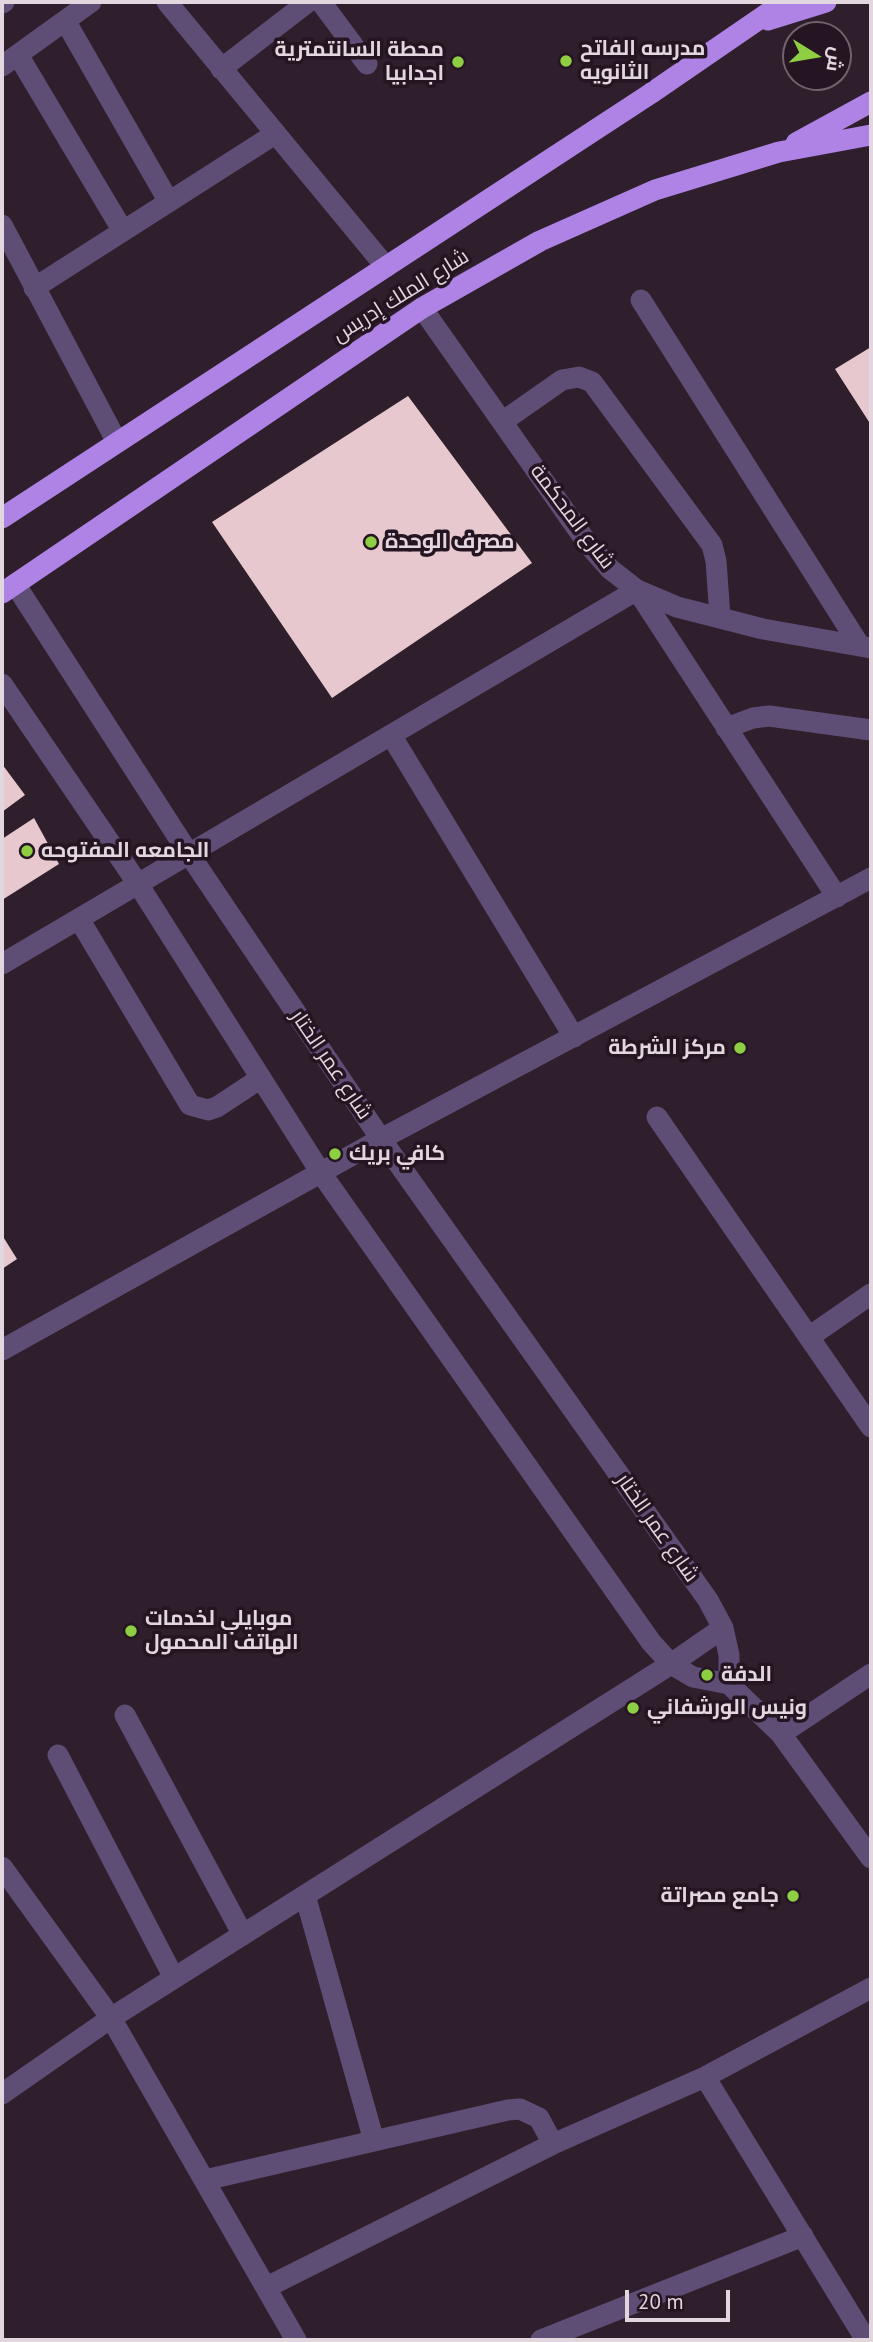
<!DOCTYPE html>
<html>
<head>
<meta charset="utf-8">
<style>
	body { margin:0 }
	#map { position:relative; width:873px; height:2342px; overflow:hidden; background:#2f1e2b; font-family:"PT Sans",Cairo,sans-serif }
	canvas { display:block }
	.frame { position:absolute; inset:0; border:4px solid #e2d6df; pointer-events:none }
	.north { position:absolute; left:782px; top:21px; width:70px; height:70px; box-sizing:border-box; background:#251422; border:2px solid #71626e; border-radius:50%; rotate:101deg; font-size:19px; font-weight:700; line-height:28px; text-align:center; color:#e2d6df }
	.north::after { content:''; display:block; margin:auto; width:24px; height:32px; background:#8dce43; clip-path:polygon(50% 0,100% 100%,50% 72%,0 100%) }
	.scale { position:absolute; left:625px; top:2290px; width:105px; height:32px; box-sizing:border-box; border:4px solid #e2d6df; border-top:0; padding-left:9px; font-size:21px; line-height:24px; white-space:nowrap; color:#e2d6df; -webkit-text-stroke:5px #251422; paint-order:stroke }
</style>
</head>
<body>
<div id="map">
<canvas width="873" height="2342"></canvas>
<div class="frame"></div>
<div class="north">ش</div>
<div class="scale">20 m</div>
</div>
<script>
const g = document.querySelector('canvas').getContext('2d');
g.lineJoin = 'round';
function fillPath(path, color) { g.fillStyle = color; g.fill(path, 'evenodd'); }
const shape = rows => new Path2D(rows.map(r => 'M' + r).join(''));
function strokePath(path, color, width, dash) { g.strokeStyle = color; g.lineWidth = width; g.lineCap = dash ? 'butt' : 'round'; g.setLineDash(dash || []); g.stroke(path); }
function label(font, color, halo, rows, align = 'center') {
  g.font = font + ' "PT Sans",Cairo,sans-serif'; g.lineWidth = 7; g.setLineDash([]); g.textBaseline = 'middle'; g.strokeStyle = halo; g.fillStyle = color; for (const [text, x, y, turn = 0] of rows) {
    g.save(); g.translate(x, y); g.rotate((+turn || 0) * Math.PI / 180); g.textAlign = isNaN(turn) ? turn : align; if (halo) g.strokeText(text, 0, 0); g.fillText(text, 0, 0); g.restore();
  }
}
const building = shape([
	[871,347,871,425,835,369],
	[408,396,532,563,332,698,212,522],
	[2,764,25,795,2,812],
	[34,818,59,864,2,900,2,839],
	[2,1235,17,1259,2,1269]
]);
const minor = shape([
	[167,2,386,267],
	[321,2,367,64],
	[2,3,4,2],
	[66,22,169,202],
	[18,55,123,231],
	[2,66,91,2],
	[221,69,308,2],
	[2,225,117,442],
	[34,288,275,134],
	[641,300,860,646],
	[422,308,588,544,610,569,637,590,677,607,763,629,871,648],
	[502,422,562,380,579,377,592,382,712,545,716,561,720,617],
	[15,584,189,854,381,1139,708,1600,723,1628,729,1655,729,1684],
	[2,684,138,884,321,1173,651,1642,671,1664,693,1677,729,1684,781,1734,871,1858],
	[726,728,753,718,769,716,871,730],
	[391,735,574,1037],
	[79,919,190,1105,208,1110,217,1107,261,1078],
	[2,964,637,590,837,897],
	[657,1117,871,1427],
	[809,1337,871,1294],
	[2,1350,381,1139,871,878],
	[125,1715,243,1935],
	[781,1734,871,1674],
	[58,1755,174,1978],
	[2,1867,111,2018,296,2340],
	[305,1895,374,2141],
	[705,2077,866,2340],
	[2,2094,111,2018,671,1664,723,1628],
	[205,2180,508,2110,520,2109,539,2118,553,2144],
	[267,2287,553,2144,705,2077,871,1988],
	[541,2340,803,2236]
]);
const highway = shape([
	[768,20,826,2],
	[796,143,871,102],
	[2,518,650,94,784,2],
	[2,593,422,308,540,241,655,190,779,152,871,135]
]);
const markers = [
	[566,61,7,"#8dce43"],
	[458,62,7,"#8dce43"],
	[371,542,7,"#8dce43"],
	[27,851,7,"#8dce43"],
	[740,1048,7,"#8dce43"],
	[335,1154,7,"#8dce43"],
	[131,1631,7,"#8dce43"],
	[707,1675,7,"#8dce43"],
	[633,1708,7,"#8dce43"],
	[793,1896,7,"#8dce43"]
];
const poiNames = [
	["مدرسه الفاتح",580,49],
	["الثانويه",580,73],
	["محطة السانتمترية",444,50,"right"],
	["اجدابيا",444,74,"right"],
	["مصرف الوحدة",385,542],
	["الجامعه المفتوحه",41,851],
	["مركز الشرطة",726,1048,"right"],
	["كافي بريك",349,1154],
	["موبايلي لخدمات",145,1619],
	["الهاتف المحمول",145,1643],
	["الدفة",721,1675],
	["ونيس الورشفاني",647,1708],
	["جامع مصراتة",779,1896,"right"]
];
const streetNames = [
	["شارع الملك إدريس",401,296,-32],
	["شارع المحكمة",572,517,53],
	["شارع عمر الختار",331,1065,56],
	["شارع عمر الختار",657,1528,55]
];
fillPath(building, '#e7c8ce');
strokePath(minor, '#5e4e75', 21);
strokePath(highway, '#af83e5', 21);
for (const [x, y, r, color] of markers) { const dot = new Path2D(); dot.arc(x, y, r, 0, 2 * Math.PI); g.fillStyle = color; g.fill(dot); strokePath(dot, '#251422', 2.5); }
label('bold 21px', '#e2d6df', '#251422', poiNames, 'left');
label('21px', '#e2d6df', '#251422', streetNames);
</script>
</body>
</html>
